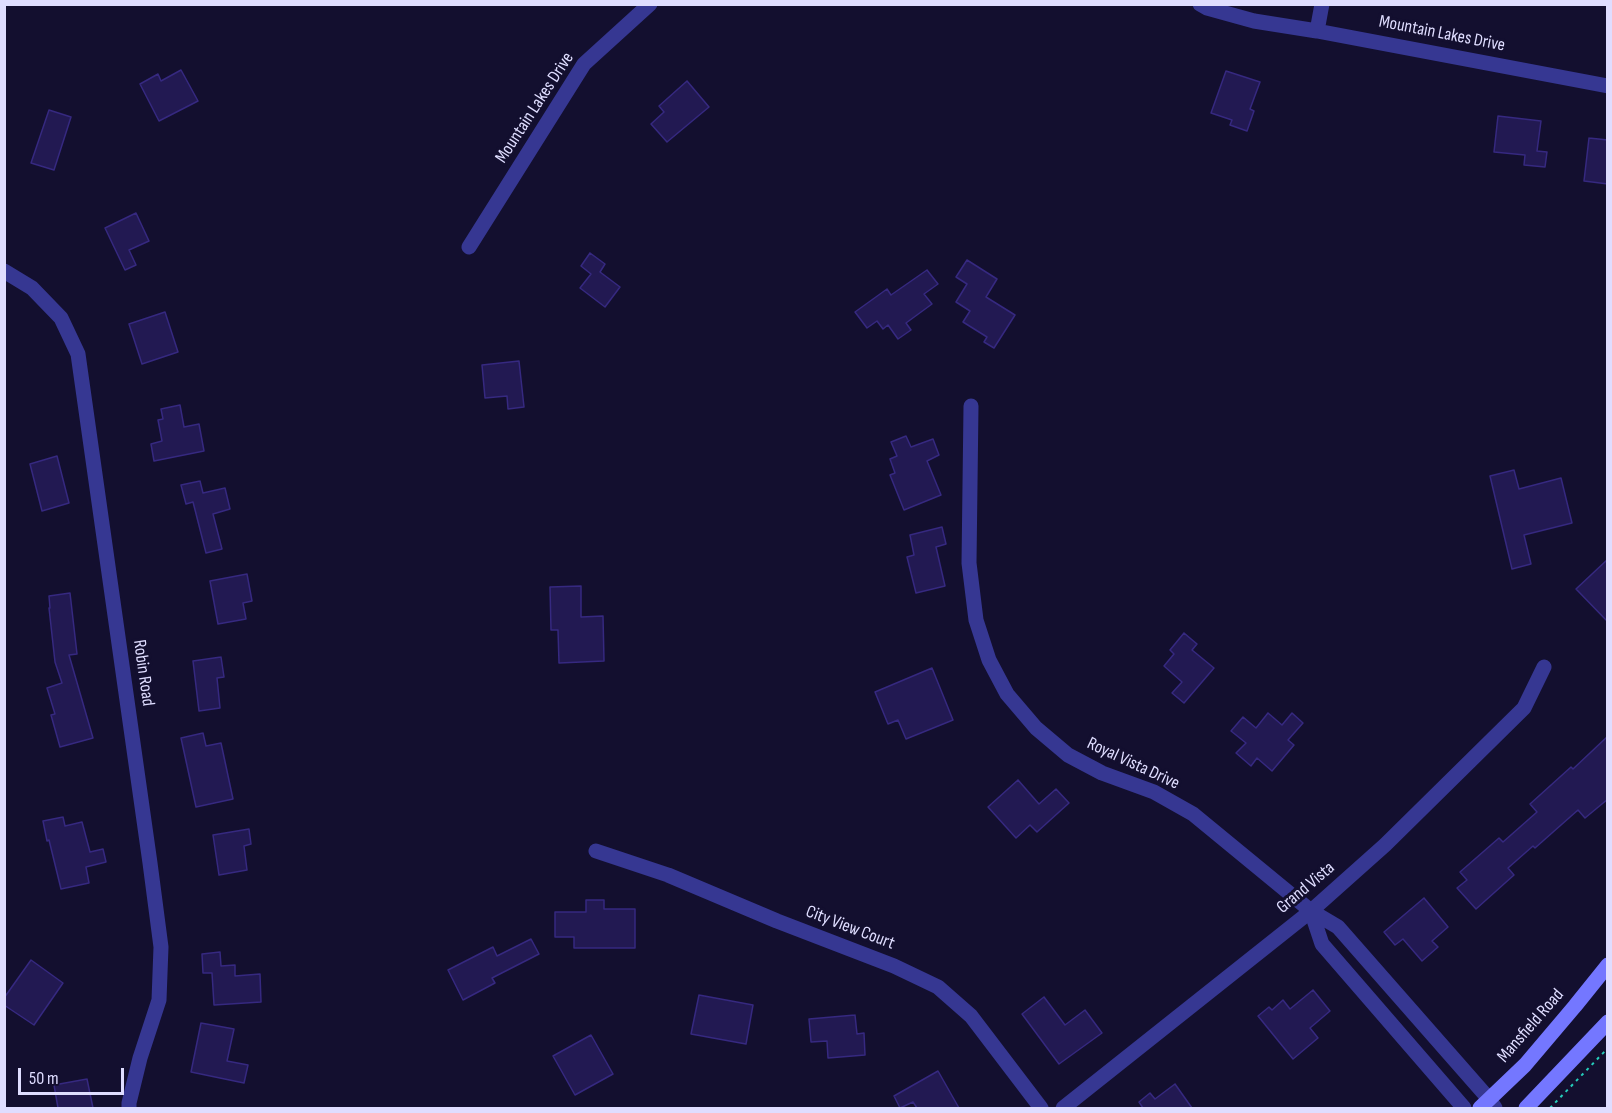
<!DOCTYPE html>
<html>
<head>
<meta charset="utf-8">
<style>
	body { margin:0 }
	#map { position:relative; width:1612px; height:1113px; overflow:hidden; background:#130f2f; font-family:"Sofia Sans Condensed",sans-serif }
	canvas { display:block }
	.frame { position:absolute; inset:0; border:6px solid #dfddff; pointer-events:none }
	.scale { position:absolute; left:18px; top:1068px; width:106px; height:27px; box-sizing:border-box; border:3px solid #dfddff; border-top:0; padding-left:8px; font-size:18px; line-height:21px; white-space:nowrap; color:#dfddff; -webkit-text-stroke:4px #130f2f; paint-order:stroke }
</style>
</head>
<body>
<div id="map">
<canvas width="1612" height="1113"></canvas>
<div class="frame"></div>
<div class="scale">50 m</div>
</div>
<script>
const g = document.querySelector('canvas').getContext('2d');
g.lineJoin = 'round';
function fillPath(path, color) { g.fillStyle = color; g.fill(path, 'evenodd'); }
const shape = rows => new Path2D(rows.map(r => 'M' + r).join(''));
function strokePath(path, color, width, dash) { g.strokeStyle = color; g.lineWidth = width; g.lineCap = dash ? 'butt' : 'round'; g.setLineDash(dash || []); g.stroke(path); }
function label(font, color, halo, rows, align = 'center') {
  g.font = font + ' "Sofia Sans Condensed",sans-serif'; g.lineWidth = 6; g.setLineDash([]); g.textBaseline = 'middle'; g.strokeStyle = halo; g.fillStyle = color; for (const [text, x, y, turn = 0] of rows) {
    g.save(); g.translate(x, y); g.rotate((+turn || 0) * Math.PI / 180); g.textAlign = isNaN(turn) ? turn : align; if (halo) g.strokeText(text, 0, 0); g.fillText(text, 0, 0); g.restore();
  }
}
const building = shape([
	[181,70,198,101,159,121,140,84,158,74,161,81,181,70],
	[1226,71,1260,82,1250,109,1254,111,1247,131,1230,125,1232,120,1211,113,1226,71],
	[687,81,709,107,667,142,651,124,664,112,659,106,687,81],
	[49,110,71,117,54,170,31,163,49,110],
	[1498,116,1541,121,1537,151,1547,152,1545,167,1524,165,1525,155,1494,152,1498,116],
	[1589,138,1608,140,1608,184,1584,181,1589,138],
	[136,213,149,241,129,250,136,265,125,270,105,228,136,213],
	[590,253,605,264,600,272,620,287,605,307,580,288,591,274,581,266,590,253],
	[967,260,997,279,986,297,1015,315,994,348,984,342,987,337,963,322,970,311,956,302,967,284,956,277,967,260],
	[927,270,938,284,924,294,932,304,906,323,911,330,898,339,888,325,883,329,877,321,867,328,855,312,887,289,891,295,927,270],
	[165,312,178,352,142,364,129,324,165,312],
	[519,361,524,407,508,409,507,396,485,398,482,365,519,361],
	[180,405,184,427,199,424,204,451,154,461,151,444,162,441,158,420,163,419,161,409,180,405],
	[906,436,911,447,933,439,939,455,927,461,941,495,904,510,890,475,895,473,890,459,897,456,891,442,906,436],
	[57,456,69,503,42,511,30,464,57,456],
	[1514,470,1519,489,1561,478,1572,523,1524,535,1531,564,1512,569,1490,476,1514,470],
	[200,481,203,493,225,488,230,509,213,514,222,549,206,553,193,502,186,504,181,485,200,481],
	[942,527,946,544,936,547,945,586,916,593,907,557,914,555,910,535,942,527],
	[1608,559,1608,622,1576,589,1608,559],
	[247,574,252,601,243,603,246,619,218,624,210,581,247,574],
	[581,586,581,617,603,616,604,661,559,663,558,630,551,630,550,587,581,586],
	[70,593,77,654,69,655,93,738,60,747,51,715,55,714,47,688,62,683,55,662,49,608,50,608,49,596,70,593],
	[1184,633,1197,644,1192,650,1214,668,1184,703,1172,693,1182,682,1164,666,1174,654,1170,650,1184,633],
	[221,657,224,677,217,678,220,708,199,711,193,661,221,657],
	[932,668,953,720,906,739,898,720,888,724,875,692,932,668],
	[1268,713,1282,725,1292,713,1303,723,1288,740,1294,745,1272,771,1257,758,1251,766,1236,753,1246,743,1231,731,1243,717,1256,728,1268,713],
	[203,733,206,746,221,743,233,799,196,807,181,738,203,733],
	[1608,736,1608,799,1585,818,1578,810,1535,848,1533,846,1508,868,1514,875,1476,909,1457,888,1467,880,1460,872,1499,838,1503,842,1537,812,1530,804,1571,767,1573,769,1608,736],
	[1018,780,1039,804,1056,789,1069,803,1037,832,1030,825,1016,838,988,807,1018,780],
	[63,817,65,826,82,822,90,852,103,849,106,862,86,867,89,883,61,889,49,840,47,841,43,821,63,817],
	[249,829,251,844,244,846,247,870,219,875,213,835,249,829],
	[1424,898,1448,927,1432,941,1438,947,1422,961,1403,939,1395,945,1384,932,1424,898],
	[586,900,604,900,604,909,635,909,635,948,574,948,574,937,555,937,555,912,586,912,586,900],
	[531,939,539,954,492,978,495,983,463,1000,448,970,493,947,497,956,531,939],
	[220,952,221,966,235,965,235,976,260,974,261,1002,214,1005,212,973,203,973,202,954,220,952],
	[31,960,63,983,34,1025,4,1005,4,998,31,960],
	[1313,990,1330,1011,1310,1028,1318,1038,1293,1059,1258,1016,1269,1007,1272,1010,1283,1000,1290,1009,1313,990],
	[699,995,753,1005,746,1044,691,1034,699,995],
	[1044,997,1065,1025,1085,1010,1102,1033,1059,1064,1022,1014,1044,997],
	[855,1015,857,1034,864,1033,865,1055,828,1058,827,1041,811,1042,809,1019,855,1015],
	[201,1023,234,1029,227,1061,248,1065,244,1083,191,1072,201,1023],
	[591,1035,613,1074,575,1095,553,1056,591,1035],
	[938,1071,959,1108,917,1108,913,1102,900,1108,894,1096,938,1071],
	[87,1079,93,1108,58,1108,54,1085,87,1079],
	[1175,1084,1192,1108,1142,1108,1143,1108,1139,1102,1150,1093,1155,1099,1175,1084]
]);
const path = shape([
	[1550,1108,1608,1048]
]);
const street = shape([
	[1200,4,1207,8,1254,21,1317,31,1608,86],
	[1317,31,1322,4],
	[469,247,584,64,650,4],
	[4,271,32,288,61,318,78,354,150,863,161,947,159,1000,140,1058,129,1103,129,1108],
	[971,406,969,563,976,620,989,660,1007,694,1036,728,1068,755,1102,773,1154,792,1193,814,1311,911,1338,927,1489,1099,1495,1108],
	[596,851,668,875,777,921,894,966,938,987,971,1016,1041,1108],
	[1311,911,1322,944,1464,1108],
	[1063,1108,1311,911,1385,845,1524,708,1544,667]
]);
const secondary = shape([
	[1480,1108,1525,1065,1575,1006,1608,965],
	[1526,1108,1608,1022]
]);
const streetNames = [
	["Mountain Lakes Drive",1442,34,11],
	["Mountain Lakes Drive",535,108,-57],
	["Robin Road",143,673,82],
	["Royal Vista Drive",1133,764,25],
	["Grand Vista",1306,888,-40],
	["City View Court",850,928,21],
	["Mansfield Road",1531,1026,-49]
];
fillPath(building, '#221952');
strokePath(building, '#362980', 1.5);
strokePath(path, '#25ccba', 2, [3, 4.5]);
strokePath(street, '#363792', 15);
strokePath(secondary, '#7477ff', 15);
label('18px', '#dfddff', '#130f2f', streetNames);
</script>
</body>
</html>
